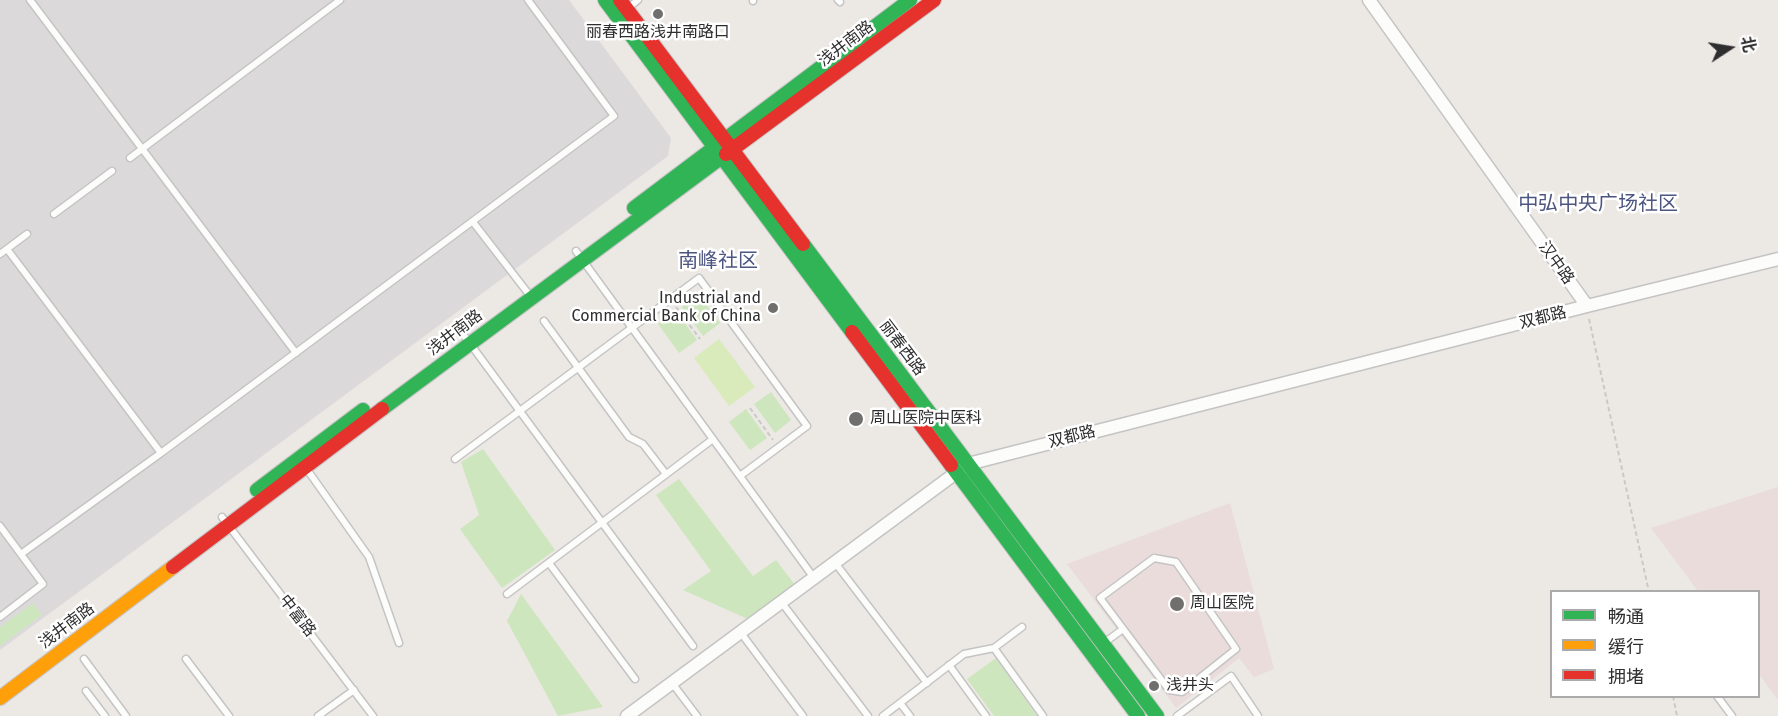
<!DOCTYPE html>
<html>
<head>
<meta charset="utf-8">
<style>
	body { margin:0 }
	#map { position:relative; width:1778px; height:716px; overflow:hidden; background:#ece8e4; font-family:"Fira Sans","Noto Sans SC",sans-serif }
	canvas { display:block }
	.legend { position:absolute; left:1550px; top:590px; width:210px; height:108px; box-sizing:border-box; background:#fff; border:2px solid #ababab; margin:0; padding:8px 10px; list-style:none; font-size:18px; color:#2e2e2e }
	.legend li { display:flex; align-items:center; gap:12px; height:30px }
	.legend b { width:30px; border:2px solid #ababab }
	.north { position:absolute; left:1700px; top:18px; width:60px; height:60px; -webkit-text-stroke:4px #fff; paint-order:stroke; rotate:78deg; font-size:16px; font-weight:700; line-height:24px; text-align:center; color:#2e2e2e }
	.north::after { content:''; display:block; margin:auto; width:21px; height:27px; background:#2e2e2e; clip-path:polygon(50% 0,100% 100%,50% 72%,0 100%) }
</style>
</head>
<body>
<div id="map">
<canvas width="1778" height="716"></canvas>
<ul class="legend">
<li><b style="height:8px;background:#30b455"></b>畅通</li>
<li><b style="height:8px;background:#ff9f0a"></b>缓行</li>
<li><b style="height:8px;background:#e5322d"></b>拥堵</li>
</ul>
<div class="north">北</div>
</div>
<script>
const g = document.querySelector('canvas').getContext('2d');
g.lineJoin = 'round';
function fillPath(path, color) { g.fillStyle = color; g.fill(path, 'evenodd'); }
const shape = rows => new Path2D(rows.map(r => 'M' + r).join(''));
function strokePath(path, color, width, dash) { g.strokeStyle = color; g.lineWidth = width; g.lineCap = dash ? 'butt' : 'round'; g.setLineDash(dash || []); g.stroke(path); }
function label(font, color, halo, rows, align = 'center') {
  g.font = font + ' "Fira Sans","Noto Sans SC",sans-serif'; g.lineWidth = 5; g.setLineDash([]); g.textBaseline = 'middle'; g.strokeStyle = halo; g.fillStyle = color; for (const [text, x, y, turn = 0] of rows) {
    g.save(); g.translate(x, y); g.rotate((+turn || 0) * Math.PI / 180); g.textAlign = isNaN(turn) ? turn : align; if (halo) g.strokeText(text, 0, 0); g.fillText(text, 0, 0); g.restore();
  }
}
const industrial = shape([
	[0,0,569,0,671,138,668,156,0,650]
]);
const medical = shape([
	[1778,487,1778,698,1777,699,1759,674,1758,592,1698,591,1651,528],
	[1230,503,1274,669,1254,677,1239,658,1176,708,1067,564]
]);
const green = shape([
	[699,295,720,323,703,336,682,307],
	[676,311,697,340,679,353,658,324],
	[771,392,791,420,775,433,754,404],
	[746,409,767,438,750,450,729,422],
	[483,449,555,550,502,588,460,529,479,515,461,462],
	[679,479,753,576,776,560,795,585,750,620,683,590,711,571,656,495],
	[521,594,603,707,558,716,507,621],
	[33,603,42,615,0,646,0,627],
	[996,658,1037,716,994,716,967,679]
]);
const pitch = shape([
	[719,339,755,387,729,406,694,358]
]);
const path = shape([
	[676,307,700,339],
	[1589,319,1649,592],
	[750,408,773,440],
	[1673,696,1677,716]
]);
const lane = shape([
	[30,0,296,353],
	[753,0,753,1],
	[838,0,840,2],
	[627,9,638,0],
	[130,158,340,0],
	[54,214,112,171],
	[473,222,531,297],
	[7,249,161,453,21,554],
	[576,251,814,578],
	[0,254,27,234],
	[544,321,629,437,643,444,666,474],
	[463,334,693,646],
	[161,453,614,116,528,0],
	[455,459,699,278,807,426,740,476],
	[306,468,369,557,399,643],
	[222,517,373,716],
	[0,526,43,584,0,617],
	[1154,558,1176,562,1236,649,1182,692,1169,690,1100,598,1154,558],
	[549,563,635,679],
	[836,564,927,683],
	[507,594,713,439],
	[782,603,868,716],
	[741,633,803,716],
	[1104,643,1123,629],
	[994,648,1043,716],
	[84,659,126,716],
	[186,659,229,716],
	[949,665,986,716],
	[672,683,697,716],
	[86,691,105,716],
	[1717,696,1732,716],
	[900,703,910,716],
	[318,716,354,690],
	[883,716,964,654,994,648,1022,627],
	[1177,716,1231,676,1258,716]
]);
const street = shape([
	[1369,0,1587,306,1778,259],
	[627,716,968,464,1587,306]
]);
const fast = shape([
	[605,0,852,332],
	[634,208,910,0],
	[803,244,1157,716],
	[382,409,726,154],
	[951,465,1138,716],
	[257,490,363,410]
]);
const slow = shape([
	[0,698,173,567]
]);
const jam = shape([
	[620,0,803,244],
	[726,154,934,0],
	[852,332,951,465],
	[173,567,382,409]
]);
const markers = [
	[658,14,6,"#706f6e"],
	[773,308,6,"#706f6e"],
	[856,419,8,"#706f6e"],
	[1177,604,8,"#706f6e"],
	[1154,686,6,"#706f6e"]
];
const poiNames = [
	["丽春西路浅井南路口",658,33,"center"],
	["Industrial and",761,299,"right"],
	["Commercial Bank of China",761,317,"right"],
	["周山医院中医科",870,419],
	["周山医院",1190,604],
	["浅井头",1166,686]
];
const streetNames = [
	["浅井南路",846,44,-37],
	["汉中路",1556,263,55],
	["双都路",1543,318,-14],
	["浅井南路",455,333,-37],
	["丽春西路",902,348,53],
	["双都路",1072,437,-14],
	["中富路",297,616,52],
	["浅井南路",67,626,-37]
];
const quarterNames = [
	["中弘中央广场社区",1598,204],
	["南峰社区",718,261]
];
fillPath(industrial, '#dcd9db');
fillPath(medical, '#e9dcdb');
fillPath(green, '#cee6be');
fillPath(pitch, '#d9eabb');
strokePath(lane, '#c5c4c5', 9);
strokePath(street, '#c5c4c5', 15);
strokePath(fast, '#c5c4c5', 16);
strokePath(slow, '#c5c4c5', 16);
strokePath(jam, '#c5c4c5', 16);
strokePath(path, '#c9c9c8', 2, [4.5, 3]);
strokePath(lane, '#fcfcfb', 6);
strokePath(street, '#fcfcfb', 12);
strokePath(fast, '#30b455', 14);
strokePath(slow, '#ff9f0a', 14);
strokePath(jam, '#e5322d', 14);
for (const [x, y, r, color] of markers) { const dot = new Path2D(); dot.arc(x, y, r, 0, 2 * Math.PI); g.fillStyle = color; g.fill(dot); strokePath(dot, '#fff', 2); }
label('16px', '#2e2e2e', '#fff', poiNames, 'left');
label('16px', '#2e2e2e', '#fff', streetNames);
label('20px', '#4d5680', '#fff', quarterNames);
</script>
</body>
</html>
